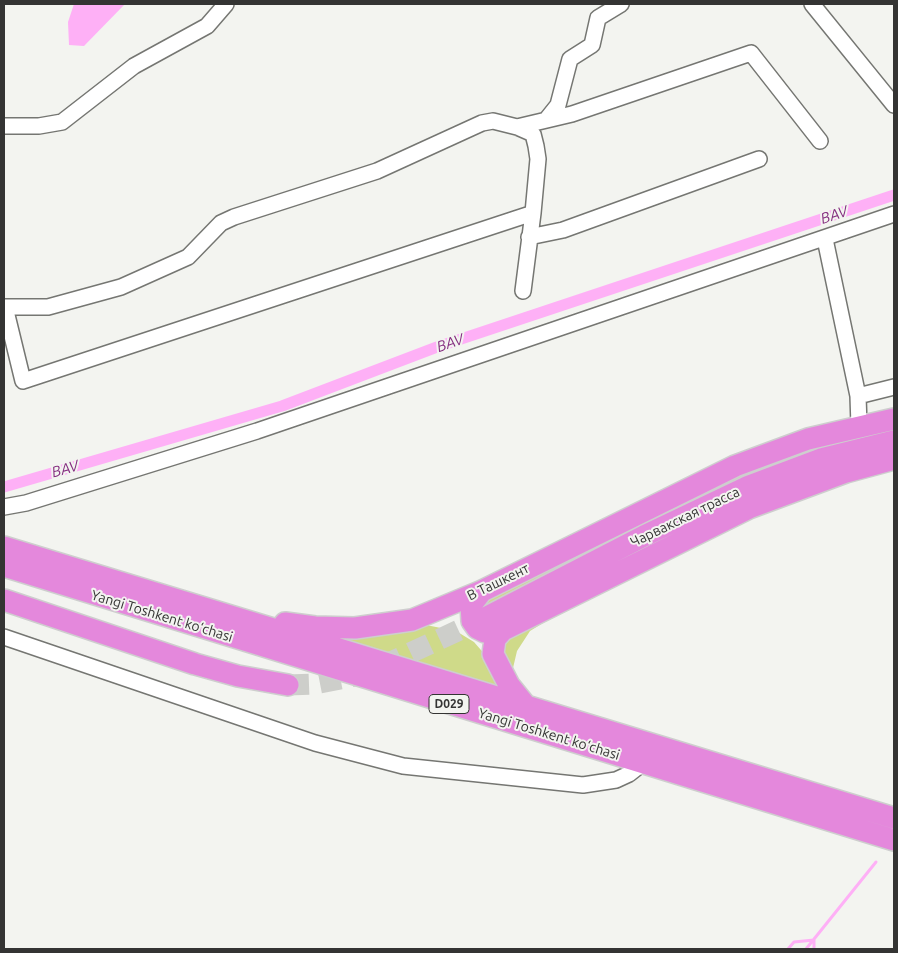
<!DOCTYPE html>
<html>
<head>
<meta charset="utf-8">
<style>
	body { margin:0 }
	#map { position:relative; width:898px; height:953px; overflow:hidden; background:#f3f4f0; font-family:Ubuntu,sans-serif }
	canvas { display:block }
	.frame { position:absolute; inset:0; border:5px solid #343433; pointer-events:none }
</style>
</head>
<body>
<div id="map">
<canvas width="898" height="953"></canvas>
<div class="frame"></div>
</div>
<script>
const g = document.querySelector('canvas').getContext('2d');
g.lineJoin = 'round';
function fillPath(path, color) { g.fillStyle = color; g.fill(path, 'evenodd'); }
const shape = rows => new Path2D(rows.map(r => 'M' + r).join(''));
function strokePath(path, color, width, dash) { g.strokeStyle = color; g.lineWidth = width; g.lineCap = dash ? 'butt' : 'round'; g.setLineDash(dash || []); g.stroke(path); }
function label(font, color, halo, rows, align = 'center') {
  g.font = font + ' Ubuntu,sans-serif'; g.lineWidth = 4; g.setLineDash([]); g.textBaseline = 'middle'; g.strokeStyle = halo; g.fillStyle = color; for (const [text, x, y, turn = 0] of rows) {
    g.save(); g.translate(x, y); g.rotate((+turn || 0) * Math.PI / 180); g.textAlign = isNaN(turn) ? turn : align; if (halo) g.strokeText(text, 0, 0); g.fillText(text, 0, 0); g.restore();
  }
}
const green = shape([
	[894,426,894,434,692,502,480,608,480,605,574,552,783,455],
	[894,466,894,469,837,485,754,516,543,623,530,631,517,651,513,668,515,682,497,651,500,640,509,633,739,520,794,497],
	[426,625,456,631,474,642,487,657,505,689,322,633]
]);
const water = shape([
	[74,4,125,4,84,46,69,45,68,22]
]);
const stream = shape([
	[814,940,814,949],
	[788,949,794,942,814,940],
	[806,949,876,862]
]);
const canal = shape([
	[4,487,282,406,437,347,894,195]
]);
const highwayTunnel = shape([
	[288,685,314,684,355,676,393,661,485,618]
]);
const minor = shape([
	[812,4,894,105],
	[546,120,558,105,570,59,592,45,598,18,621,4],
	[4,126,39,126,62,122,134,66,207,26,226,4],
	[517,127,572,114,751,53,820,141],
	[529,237,563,230,759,159],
	[825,239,858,396,859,426],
	[4,307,48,307,121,287,188,257,221,223,234,217,377,171,482,123,493,121,517,127,533,134,536,146,538,159,533,213,523,291],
	[5,307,23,381,533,213],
	[858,396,894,387],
	[4,507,26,503,257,431,894,214],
	[4,637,315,743,403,766,583,785,616,780,629,774,643,763]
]);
const highway = shape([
	[4,547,894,818],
	[4,566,894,840],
	[482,591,471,605,472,621,477,628,485,632,499,632,749,508,846,472,894,459],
	[4,600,195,664,238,676,288,685],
	[485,618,644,536,749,486,821,459,894,441],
	[285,623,315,627,355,628,412,620,482,591,735,466,808,439,894,419],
	[503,630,495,639,493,654,509,685,526,706]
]);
const shields = [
	[449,704,40]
];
const shieldNames = [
	["D029",449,704]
];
const streetNames = [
	["Чарвакская трасса",685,517,-26],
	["В Ташкент",498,582,-26],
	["Yangi Toshkent ko‘chasi",162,616,17],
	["Yangi Toshkent ko‘chasi",549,734,17]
];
const waterNames = [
	["BAV",834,215,-18],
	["BAV",450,343,-19],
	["BAV",65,469,-16]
];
fillPath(green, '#cfda89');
fillPath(water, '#feb0f6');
strokePath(stream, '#feb0f6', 3);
strokePath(canal, '#feb0f6', 11);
strokePath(highwayTunnel, '#cdceca', 21, [21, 11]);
strokePath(minor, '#757672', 18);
strokePath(highway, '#cecece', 24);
strokePath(minor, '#fff', 15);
strokePath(highway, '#e488dc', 21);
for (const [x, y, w] of shields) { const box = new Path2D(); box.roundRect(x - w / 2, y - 9.5, w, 19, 4); g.fillStyle = '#f3f4f0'; g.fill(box); strokePath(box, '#343433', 1); }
label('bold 12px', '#343433', null, shieldNames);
label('14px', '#343433', '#f3f4f0', streetNames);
label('italic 15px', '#842d7f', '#f3f4f0', waterNames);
</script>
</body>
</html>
